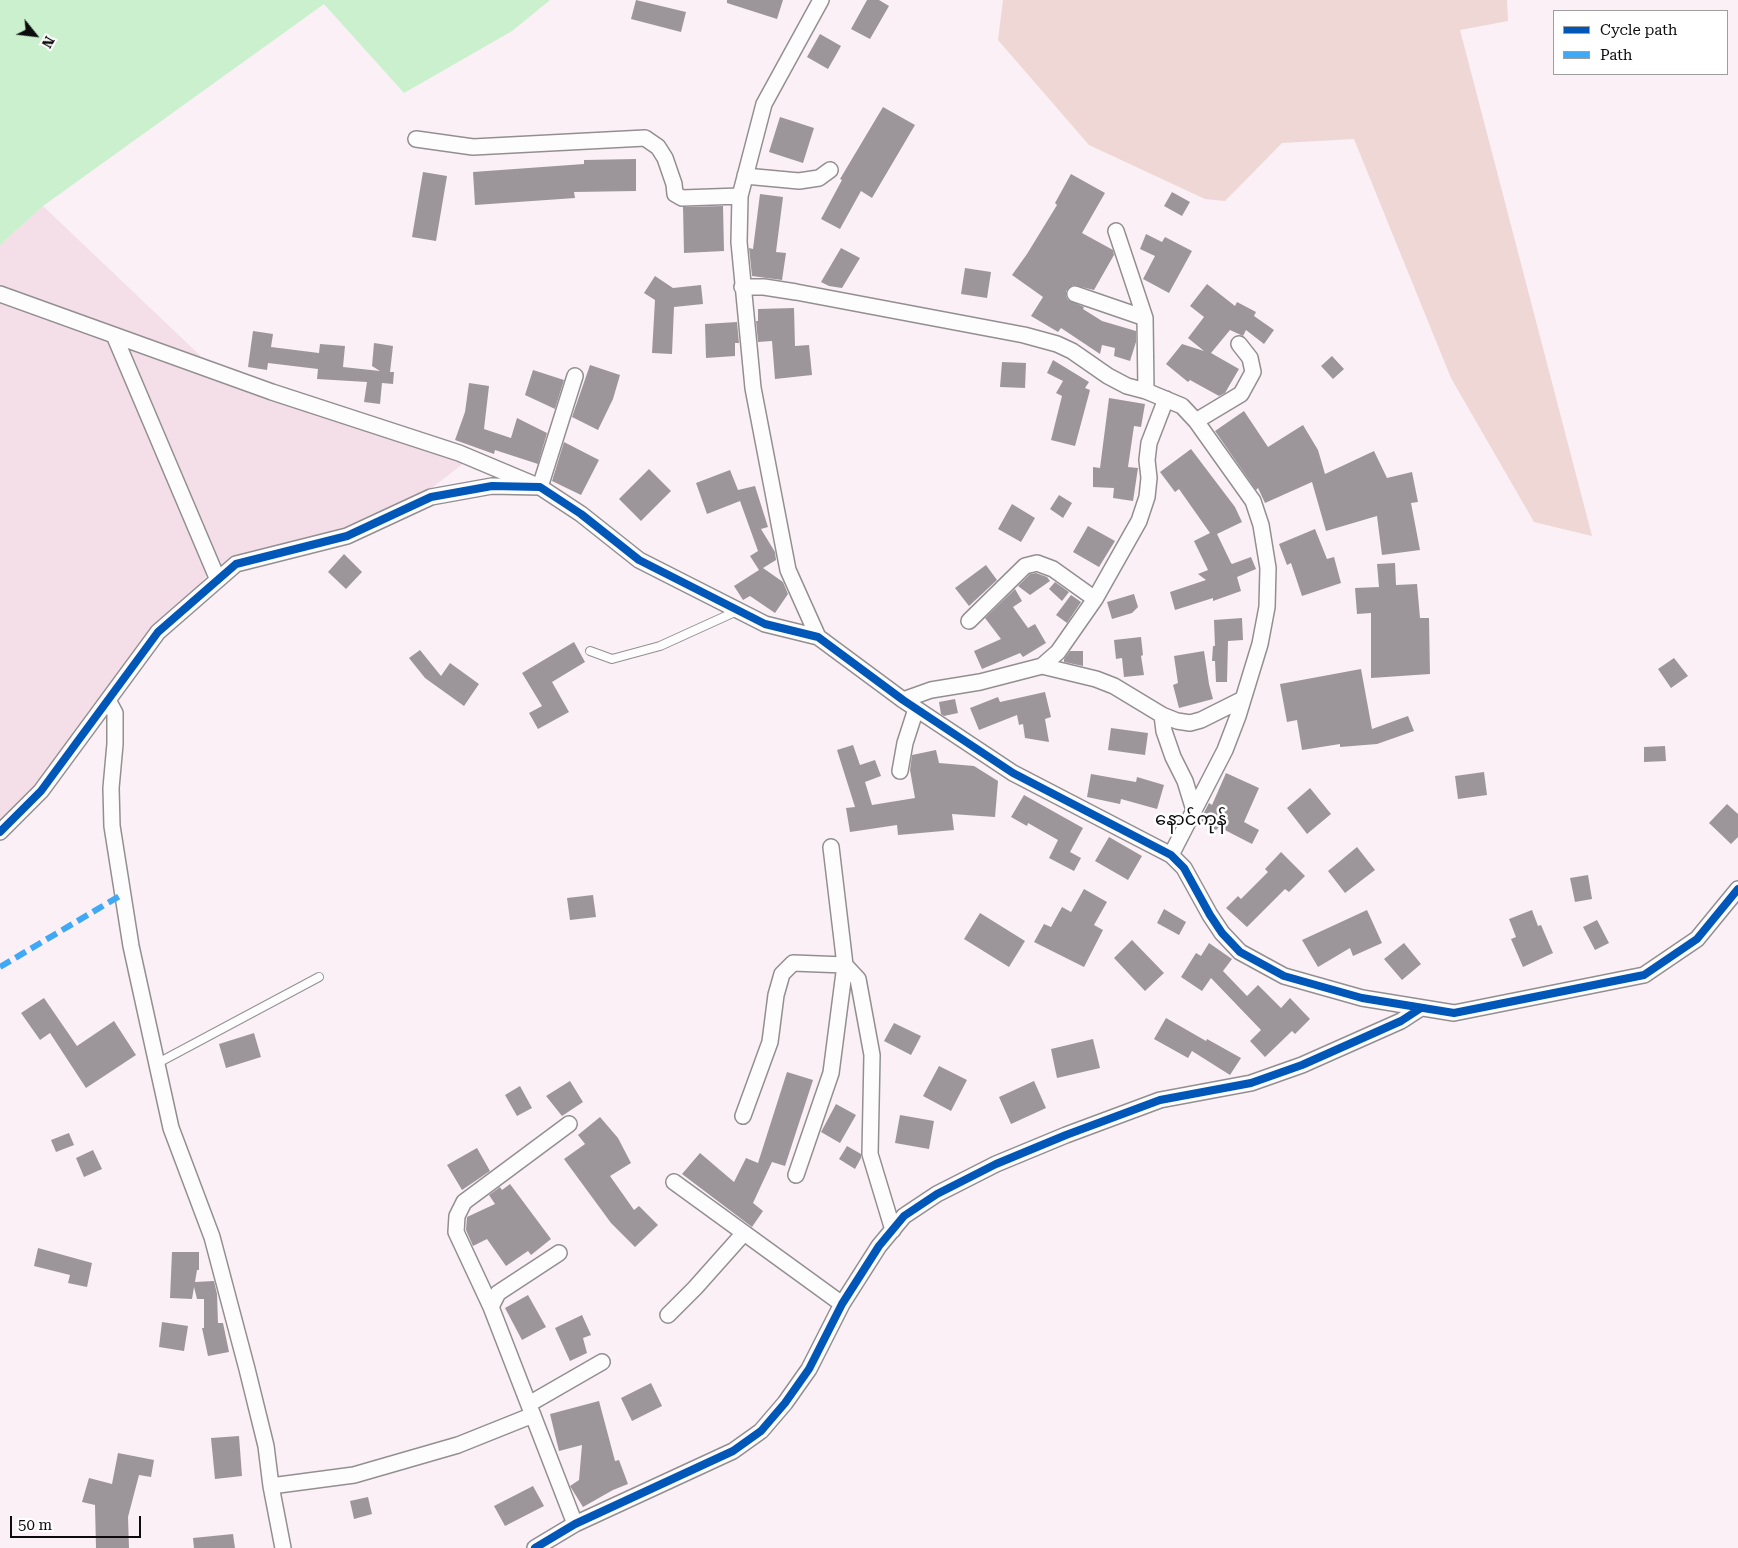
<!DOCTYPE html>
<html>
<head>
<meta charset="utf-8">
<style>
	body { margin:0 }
	#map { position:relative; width:1738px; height:1548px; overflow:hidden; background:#faf0f5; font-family:"Roboto Serif",serif }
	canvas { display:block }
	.legend { position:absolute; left:1553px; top:10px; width:175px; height:65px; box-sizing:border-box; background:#fff; border:1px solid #9e9e9e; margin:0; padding:6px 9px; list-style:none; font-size:15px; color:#0c0c0c }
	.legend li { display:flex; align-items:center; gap:10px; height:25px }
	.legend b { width:25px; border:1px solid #9e9e9e }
	.north { position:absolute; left:10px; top:10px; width:50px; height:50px; -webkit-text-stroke:4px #fff; paint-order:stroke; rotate:119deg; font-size:14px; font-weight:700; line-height:20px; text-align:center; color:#0c0c0c }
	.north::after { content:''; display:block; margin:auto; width:18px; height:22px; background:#0c0c0c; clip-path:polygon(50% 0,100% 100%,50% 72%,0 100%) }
	.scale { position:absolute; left:10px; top:1516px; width:131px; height:22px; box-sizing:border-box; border:2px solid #0c0c0c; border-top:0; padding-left:6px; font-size:15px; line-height:18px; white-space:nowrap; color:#0c0c0c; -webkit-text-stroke:4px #fff; paint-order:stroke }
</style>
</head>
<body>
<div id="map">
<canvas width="1738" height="1548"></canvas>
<ul class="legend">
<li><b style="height:6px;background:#0057b8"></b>Cycle path</li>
<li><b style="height:6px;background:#3fa9f5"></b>Path</li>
</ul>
<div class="north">N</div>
<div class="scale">50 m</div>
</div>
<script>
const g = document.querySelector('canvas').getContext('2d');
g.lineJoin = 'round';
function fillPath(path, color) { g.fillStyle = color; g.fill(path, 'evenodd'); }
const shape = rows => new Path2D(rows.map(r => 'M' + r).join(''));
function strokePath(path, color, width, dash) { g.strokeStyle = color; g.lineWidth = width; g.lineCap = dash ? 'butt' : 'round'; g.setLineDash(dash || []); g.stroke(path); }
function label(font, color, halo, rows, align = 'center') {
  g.font = font + ' "Roboto Serif","Noto Sans Myanmar",serif'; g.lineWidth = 5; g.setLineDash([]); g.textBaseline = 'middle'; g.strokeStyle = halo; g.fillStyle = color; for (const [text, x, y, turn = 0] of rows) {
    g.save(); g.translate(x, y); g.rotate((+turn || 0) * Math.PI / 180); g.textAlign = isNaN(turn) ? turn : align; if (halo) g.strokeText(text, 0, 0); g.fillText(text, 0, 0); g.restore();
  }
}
const farmland = shape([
	[43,206,230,384,380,431,464,463,407,507,210,571,17,823,0,834,0,245]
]);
const green = shape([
	[1003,0,1507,0,1508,21,1460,30,1592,536,1534,522,1451,378,1354,139,1282,143,1225,201,1205,199,1089,145,998,40]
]);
const water = shape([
	[0,0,550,0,512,31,404,93,324,4,43,206,0,245]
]);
const building = shape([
	[636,0,686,12,681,32,631,19],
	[727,0,783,0,777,19,727,3],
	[867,0,879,0,889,6,870,39,851,29],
	[820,34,841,46,828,69,807,57],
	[883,107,915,125,872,198,861,191,840,229,821,219,842,180,840,179],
	[780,117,814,128,803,163,769,152],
	[636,159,636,191,574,192,575,198,475,205,473,172,584,164,584,160],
	[423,172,447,176,436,241,412,237],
	[1071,174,1105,193,1082,233,1113,250,1114,255,1094,290,1073,285,1066,291,1066,296,1068,300,1084,307,1083,309,1102,321,1136,331,1136,342,1130,361,1114,356,1115,348,1102,345,1100,354,1061,328,1058,332,1031,316,1043,297,1012,275,1027,254,1057,205,1055,203],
	[1172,192,1190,202,1182,216,1164,206],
	[760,194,783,197,776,252,786,253,782,280,752,276,749,248,753,249],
	[723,206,724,251,684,253,683,207],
	[1146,234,1162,242,1165,237,1192,251,1169,293,1143,279,1155,256,1140,249],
	[841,248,860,258,842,288,829,286,821,282],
	[965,268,991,272,987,298,961,294],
	[655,276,673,288,701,285,703,304,674,307,672,354,652,353,655,300,644,293],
	[1207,284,1235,306,1237,302,1256,312,1254,316,1274,330,1264,344,1246,330,1243,336,1230,330,1211,353,1239,369,1225,393,1219,396,1190,380,1188,382,1166,364,1182,344,1204,351,1188,338,1204,317,1190,306],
	[794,308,795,346,809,345,812,375,775,379,772,341,758,342,756,321,758,321,758,309],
	[737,322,739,343,735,343,735,356,706,358,705,324],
	[253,331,273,334,271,347,319,353,320,344,345,346,343,367,380,371,372,366,374,343,393,346,390,372,394,372,393,384,382,383,380,404,364,402,367,382,317,379,318,369,268,363,267,370,248,367],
	[1332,356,1344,369,1333,379,1321,366],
	[1053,360,1089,382,1085,388,1090,390,1075,446,1051,440,1062,396,1056,393,1063,381,1047,373],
	[1002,362,1026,363,1025,388,1000,387],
	[590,365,620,375,613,399,598,430,572,417],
	[533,370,564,380,555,409,525,395],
	[469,383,489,386,484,429,511,438,517,418,547,433,538,464,495,450,494,454,455,440,465,412],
	[1109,398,1145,404,1141,427,1134,426,1128,467,1138,468,1133,501,1113,498,1114,488,1093,487,1093,467,1100,468],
	[1244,411,1268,447,1303,425,1318,450,1325,474,1374,451,1387,478,1412,472,1418,502,1411,503,1420,550,1382,555,1377,516,1326,531,1312,482,1265,503,1258,488,1256,490,1215,431],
	[564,442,599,460,581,495,552,481],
	[1191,449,1235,507,1242,522,1217,534,1231,563,1232,564,1251,557,1256,569,1237,577,1241,591,1213,601,1213,598,1175,610,1170,592,1206,580,1198,574,1208,570,1194,541,1210,533,1179,489,1175,492,1160,472],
	[649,469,671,491,641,521,619,499],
	[730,470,738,490,755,486,768,527,761,529,775,552,776,560,763,568,783,582,788,594,775,613,750,596,743,600,734,586,759,570,750,556,758,551,740,501,707,514,696,483],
	[1059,495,1072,503,1063,518,1050,509],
	[1012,504,1035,518,1021,542,998,529],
	[1088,526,1115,541,1099,567,1073,552],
	[1315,529,1327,559,1334,557,1341,583,1302,596,1291,563,1287,565,1279,544],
	[344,554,362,572,346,589,328,572],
	[1395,563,1396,585,1417,584,1420,618,1429,618,1430,674,1371,678,1371,613,1357,614,1355,588,1379,587,1377,564],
	[986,565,997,580,969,606,955,588],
	[1036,573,1047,577,1050,581,1030,595,1018,586,1030,574],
	[1055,582,1069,592,1062,601,1049,589],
	[1015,589,1022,601,1013,607,1028,628,1035,624,1046,643,1023,657,1020,653,982,669,974,651,1001,639,985,618],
	[1134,594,1138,607,1132,613,1112,619,1107,602],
	[1071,595,1081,602,1067,623,1056,615],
	[1242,618,1243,640,1228,641,1227,682,1216,682,1215,661,1212,661,1213,646,1215,646,1214,620],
	[1141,637,1143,655,1141,656,1144,675,1124,677,1122,658,1116,659,1114,640],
	[574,642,585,662,552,682,569,712,538,729,529,713,542,706,522,673],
	[420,650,441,676,450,663,479,684,464,706,425,678,409,658],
	[1070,651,1083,651,1083,666,1064,662,1064,659],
	[1204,651,1209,684,1213,699,1179,708,1173,685,1178,683,1174,656],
	[1674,658,1688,676,1671,688,1658,669],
	[1361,669,1372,729,1408,716,1414,731,1377,744,1340,747,1340,744,1302,750,1297,720,1287,722,1280,684],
	[1045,692,1051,717,1045,719,1049,742,1025,738,1023,724,1019,725,1017,715,979,730,970,708,998,697,1000,702],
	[955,699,958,713,944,716,941,714,939,702],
	[1111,728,1148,733,1145,755,1108,750],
	[853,745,860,765,875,760,881,776,865,782,872,805,915,798,910,770,912,755,936,750,939,763,974,766,998,781,995,817,952,814,954,830,898,835,897,825,850,832,846,808,855,807,837,750],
	[1665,746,1666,761,1644,762,1644,747],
	[1484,772,1487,795,1458,799,1455,776],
	[1226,773,1259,788,1244,822,1259,830,1252,844,1219,827,1216,830,1200,820,1209,803,1212,805],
	[1091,774,1136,782,1137,777,1164,785,1157,809,1121,799,1120,804,1087,797],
	[1310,788,1331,814,1307,834,1287,808],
	[1024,795,1083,828,1070,852,1081,858,1074,871,1049,858,1058,840,1028,823,1027,826,1011,817],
	[1727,804,1738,814,1738,837,1731,844,1709,823],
	[1109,837,1142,856,1128,880,1095,861],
	[1357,847,1375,870,1345,893,1328,871],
	[1281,852,1305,876,1289,892,1285,889,1247,927,1226,908,1238,896,1241,899,1268,872,1265,869],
	[1588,875,1592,899,1575,902,1570,878],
	[1084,889,1107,902,1094,925,1103,930,1084,967,1034,942,1044,924,1051,927,1062,907,1071,912],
	[593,895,596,917,570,920,567,898],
	[1164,909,1186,922,1179,935,1157,923],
	[1367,910,1382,943,1353,956,1350,948,1318,967,1302,940],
	[1532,910,1538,926,1541,925,1553,953,1523,967,1511,939,1516,937,1509,919],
	[980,913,1025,941,1009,967,964,939],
	[1597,920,1609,943,1595,950,1583,927],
	[1132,940,1164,973,1145,991,1114,958],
	[1209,943,1232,959,1223,971,1247,996,1258,985,1281,1008,1290,998,1310,1019,1295,1034,1292,1031,1265,1057,1250,1041,1261,1030,1211,978,1202,991,1181,977,1196,953,1201,956],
	[1404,943,1421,964,1402,980,1384,959],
	[44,998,77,1046,114,1021,136,1055,86,1088,50,1033,40,1040,21,1013],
	[1166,1018,1206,1041,1207,1039,1241,1058,1230,1075,1192,1051,1188,1058,1154,1039],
	[894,1023,921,1036,911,1055,884,1041],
	[254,1033,261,1057,226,1068,219,1044],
	[1093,1039,1100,1068,1057,1078,1051,1049],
	[939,1066,967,1080,951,1111,923,1096],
	[787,1072,813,1080,785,1166,772,1162,753,1203,763,1211,752,1227,682,1174,700,1153,734,1182,746,1158,758,1163],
	[570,1081,583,1102,562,1116,546,1096],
	[1034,1081,1046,1108,1011,1124,999,1097],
	[520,1086,532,1108,517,1116,505,1095],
	[836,1104,856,1115,840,1143,821,1132],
	[900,1115,934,1121,929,1149,895,1143],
	[600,1117,618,1138,631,1163,610,1176,634,1210,639,1206,658,1225,635,1247,611,1223,564,1159,585,1144,578,1135],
	[69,1133,74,1145,56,1152,51,1140],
	[847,1146,861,1154,861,1158,855,1169,839,1159],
	[477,1148,490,1171,462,1190,447,1165],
	[93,1150,102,1169,84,1177,76,1158],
	[510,1184,551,1239,531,1255,528,1251,506,1266,487,1239,473,1246,466,1230,467,1217,495,1204,489,1195,500,1187,502,1190],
	[38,1248,92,1263,87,1287,68,1283,70,1275,34,1266],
	[172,1252,199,1252,199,1270,197,1270,195,1282,214,1281,217,1294,218,1323,223,1323,229,1352,208,1356,202,1328,204,1328,204,1299,197,1299,194,1287,192,1299,170,1298],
	[528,1295,546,1327,522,1340,505,1308],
	[582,1315,591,1335,583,1338,587,1353,570,1361,555,1328],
	[162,1322,188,1326,184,1351,159,1347],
	[651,1383,662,1406,632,1421,621,1398],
	[599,1401,615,1461,619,1460,628,1484,613,1490,583,1507,570,1486,579,1480,582,1445,559,1451,550,1414],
	[239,1436,242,1476,215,1479,211,1438],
	[118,1453,154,1460,151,1477,139,1475,128,1517,129,1548,96,1548,95,1505,82,1502,89,1478,112,1484],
	[533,1486,544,1506,505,1526,494,1506],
	[368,1497,372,1514,354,1519,350,1501],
	[233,1534,235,1548,194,1548,193,1538]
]);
const service = shape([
	[590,651,612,659,660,646,737,611],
	[156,1064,319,977]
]);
const minor = shape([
	[416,139,473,147,645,138,658,147,665,158,674,184,675,194,682,198,740,196],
	[745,176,799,181,819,178,830,170],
	[1116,231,1145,318,1146,391],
	[742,287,764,287,796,292,1024,335,1057,344,1072,351,1108,376,1127,386,1146,391,1182,406,1196,421,1253,501,1261,525,1268,568,1267,607,1260,644,1238,716,1225,750,1171,855],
	[0,294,272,392,459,453,540,487,575,376],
	[1075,294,1145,318],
	[114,335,218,580],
	[1196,421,1241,394,1253,372,1250,358,1239,344],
	[969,621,1025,566,1037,563,1053,569,1095,599],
	[818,637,788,570,753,388,739,242,740,196,764,104,821,0],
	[1042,666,1096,679,1114,686,1162,715,1177,721,1190,723,1201,720,1243,699],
	[108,700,115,713,115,744,111,788,112,826,131,946,171,1128,212,1237,247,1369,266,1446,271,1486,283,1548],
	[903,700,931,690,980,682,1042,666,1058,652,1095,599,1139,521,1147,497,1149,478,1147,460,1149,443,1166,399],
	[1162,715,1164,731,1173,757,1185,781,1194,810],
	[900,771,905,743,916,709],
	[0,832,41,791,158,632,236,564,347,536,431,497,492,486,540,487,581,514,639,560,765,624,818,637,903,700,1013,773,1171,855,1184,868,1210,915,1222,933,1240,952,1284,976,1362,998,1454,1013,1644,975,1697,939,1738,889],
	[831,847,845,965,858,979,872,1055,870,1154,893,1230],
	[743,1116,770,1042,776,995,782,974,793,963,845,965,831,1073,796,1175],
	[674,1182,842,1304],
	[559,1253,498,1293,491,1307,575,1524],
	[491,1307,456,1232,457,1216,464,1202,569,1124],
	[668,1315,695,1288,744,1233],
	[529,1404,602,1362],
	[271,1486,354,1475,458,1445,533,1415],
	[535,1548,575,1524,733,1451,761,1431,785,1403,809,1369,842,1304,879,1246,904,1216,937,1194,996,1164,1066,1135,1160,1100,1251,1083,1302,1065,1401,1021,1421,1008]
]);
const quiet = shape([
	[0,967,123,894]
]);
const cycleway = shape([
	[0,832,41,791,158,632,236,564,347,536,431,497,492,486,540,487,581,514,639,560,765,624,818,637,903,700,1013,773,1171,855,1184,868,1210,915,1222,933,1240,952,1284,976,1362,998,1454,1013,1644,975,1697,939,1738,889],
	[535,1548,575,1524,733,1451,761,1431,785,1403,809,1369,842,1304,879,1246,904,1216,937,1194,996,1164,1066,1135,1160,1100,1251,1083,1302,1065,1401,1021,1421,1008]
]);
const quarterNames = [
	["နောင်ကုန်",1191,820]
];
fillPath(farmland, '#f4dee7');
fillPath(green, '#eed7d5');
fillPath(water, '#caf0cd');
fillPath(building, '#9c969a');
strokePath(service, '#938f91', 10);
strokePath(minor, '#938f91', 18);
strokePath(service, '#fefdfe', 8);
strokePath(minor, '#fefdfe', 15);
strokePath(quiet, '#3fa9f5', 6, [12, 6]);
strokePath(cycleway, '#0057b8', 8);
label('18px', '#0c0c0c', '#fff', quarterNames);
</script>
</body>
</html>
